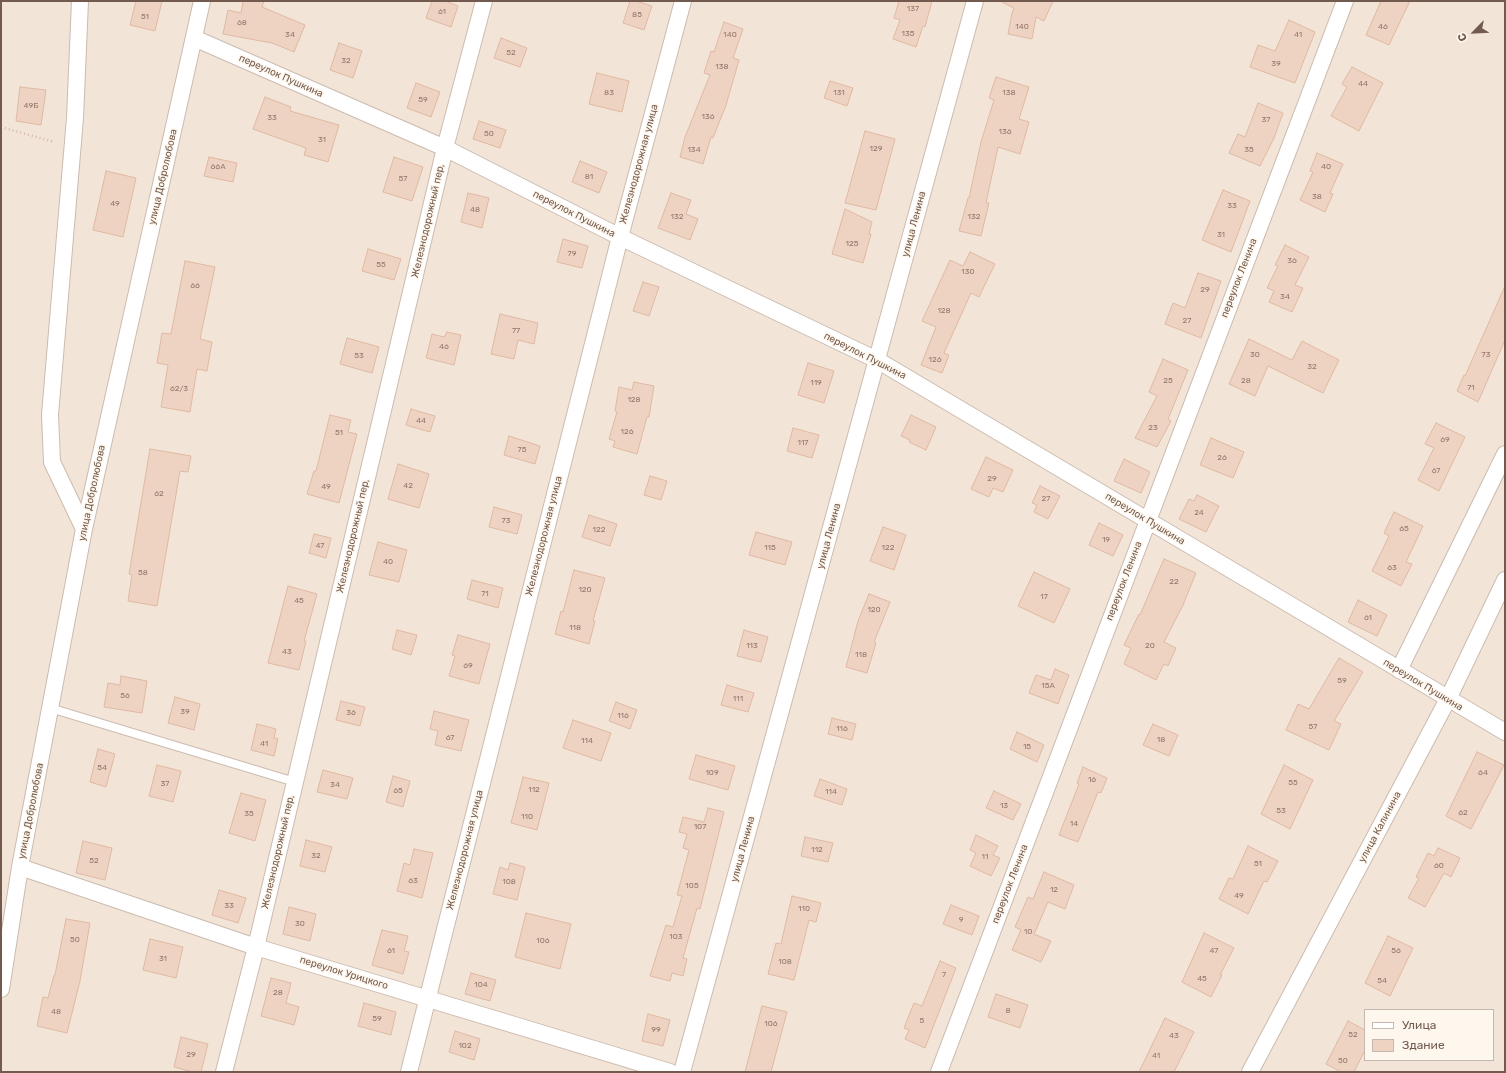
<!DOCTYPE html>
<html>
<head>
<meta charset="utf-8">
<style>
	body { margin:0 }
	#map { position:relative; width:1506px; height:1073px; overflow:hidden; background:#fbf3e8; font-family:Rubik,sans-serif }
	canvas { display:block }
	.frame { position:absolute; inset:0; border:2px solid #735a4e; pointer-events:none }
	.legend { position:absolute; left:1364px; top:1009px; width:130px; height:52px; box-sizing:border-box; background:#fef7ee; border:1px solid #c6b8ae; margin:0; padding:5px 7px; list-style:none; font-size:12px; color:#735a4e }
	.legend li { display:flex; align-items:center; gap:8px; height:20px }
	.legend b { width:20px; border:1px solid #c6b8ae }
	.north { position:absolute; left:1454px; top:12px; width:40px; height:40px; -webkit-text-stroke:3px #fef7ee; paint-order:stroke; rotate:246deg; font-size:11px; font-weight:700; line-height:16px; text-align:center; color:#735a4e }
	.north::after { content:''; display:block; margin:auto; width:14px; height:18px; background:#735a4e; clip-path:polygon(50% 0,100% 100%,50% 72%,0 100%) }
</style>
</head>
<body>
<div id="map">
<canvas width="1506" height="1073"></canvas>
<div class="frame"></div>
<ul class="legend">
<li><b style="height:5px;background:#fff"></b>Улица</li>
<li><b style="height:11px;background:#efd3c2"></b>Здание</li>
</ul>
<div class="north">С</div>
</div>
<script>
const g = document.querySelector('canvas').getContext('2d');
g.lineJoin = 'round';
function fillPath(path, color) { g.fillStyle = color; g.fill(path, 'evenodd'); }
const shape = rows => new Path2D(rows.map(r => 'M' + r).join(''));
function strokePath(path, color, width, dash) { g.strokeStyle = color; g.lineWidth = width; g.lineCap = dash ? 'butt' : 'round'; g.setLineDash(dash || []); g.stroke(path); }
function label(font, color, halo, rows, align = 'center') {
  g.font = font + ' Rubik,sans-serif'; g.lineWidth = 3; g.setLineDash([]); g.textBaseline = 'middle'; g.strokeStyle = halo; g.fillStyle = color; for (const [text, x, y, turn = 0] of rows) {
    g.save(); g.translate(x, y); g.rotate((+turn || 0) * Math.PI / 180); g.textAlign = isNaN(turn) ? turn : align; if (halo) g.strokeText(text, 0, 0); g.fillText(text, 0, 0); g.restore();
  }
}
const residential = shape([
	[1,1,1505,1,1505,1072,1,1072],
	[1365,1010,1493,1010,1493,1060,1365,1060]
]);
const building = shape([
	[136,1,162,1,155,31,130,25,136,1],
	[243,1,264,1,262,7,305,25,294,52,272,43,223,34,228,10,241,13,243,1],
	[432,1,445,1,458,6,451,27,426,18,432,1],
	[630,1,636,1,652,6,644,30,623,23,630,1],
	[899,1,932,1,925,27,923,26,916,47,893,39,900,20,894,18,899,1],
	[1000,1,1053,1,1044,21,1036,17,1032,39,1008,34,1012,13,1014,8,1000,1],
	[1381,1,1410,1,1389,45,1366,35,1381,1],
	[1289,20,1315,32,1295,83,1250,67,1258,45,1275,51,1289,20],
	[724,22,743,29,733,58,739,60,726,105,713,138,711,137,703,164,680,157,685,137,710,75,704,73,711,51,714,52,724,22],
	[501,38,527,48,520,67,494,58,501,38],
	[339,43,362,51,353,78,330,70,339,43],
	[1352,67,1383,83,1359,131,1331,116,1347,87,1342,84,1352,67],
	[597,73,629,81,622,112,589,104,597,73],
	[996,77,1029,87,1019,119,1029,122,1020,154,998,147,986,203,989,203,981,236,959,231,968,198,969,198,981,142,994,100,989,98,996,77],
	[830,81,853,88,847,106,824,98,830,81],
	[416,83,440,92,431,117,407,108,416,83],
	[20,87,46,90,41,125,16,121,20,87],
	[265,97,291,107,290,111,339,125,328,162,304,155,306,148,253,129,265,97],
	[1258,103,1283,113,1274,138,1260,166,1229,153,1238,134,1245,137,1258,103],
	[479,121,506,130,500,148,473,139,479,121],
	[865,131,895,139,876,210,845,203,865,131],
	[1317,153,1343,164,1330,193,1333,194,1325,212,1300,200,1313,172,1310,171,1317,153],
	[209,157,237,163,233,182,204,176,209,157],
	[394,157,423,167,412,201,383,192,394,157],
	[580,161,607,172,599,193,572,182,580,161],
	[106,171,136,178,123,237,93,230,106,171],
	[1223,190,1250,201,1231,252,1202,240,1223,190],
	[468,193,489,198,482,228,461,222,468,193],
	[671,193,691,200,686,214,698,219,690,240,658,228,671,193],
	[845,209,872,222,869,234,871,234,863,263,832,254,845,209],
	[563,239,588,246,582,268,557,262,563,239],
	[1285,245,1309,257,1295,285,1303,288,1292,312,1269,302,1274,291,1267,288,1278,266,1275,265,1285,245],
	[368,249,401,259,394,280,362,271,368,249],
	[970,252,995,264,979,297,971,293,944,353,949,355,942,373,921,365,936,327,922,321,950,260,963,266,970,252],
	[185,261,215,267,200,339,212,342,207,371,197,369,190,412,161,407,168,365,157,363,162,333,171,334,185,261],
	[1198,273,1221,281,1201,338,1165,324,1173,303,1185,308,1198,273],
	[643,282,659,287,649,316,633,311,643,282],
	[1505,286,1505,340,1478,402,1457,391,1464,375,1465,376,1505,286],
	[500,314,538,323,534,344,518,340,514,359,491,354,500,314],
	[447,332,461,335,454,365,426,358,432,334,444,337,447,332],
	[347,338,379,347,372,373,340,364,347,338],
	[1249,339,1292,360,1302,341,1339,360,1323,393,1268,366,1255,396,1229,384,1249,339],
	[1163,359,1188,370,1168,419,1171,421,1157,447,1135,438,1157,396,1149,392,1163,359],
	[808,363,834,371,824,403,798,395,808,363],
	[634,382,654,386,649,417,647,417,637,454,613,447,615,441,609,439,617,412,615,411,619,387,632,390,634,382],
	[411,409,435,416,430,432,406,425,411,409],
	[330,415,351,420,348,432,357,434,339,503,307,494,314,471,316,471,330,415],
	[911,415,936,427,926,450,909,442,910,440,901,436,911,415],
	[1436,423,1465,437,1439,491,1418,480,1434,448,1425,444,1436,423],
	[793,428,819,435,812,458,787,451,793,428],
	[509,436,540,446,535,464,504,455,509,436],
	[1211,438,1244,452,1233,478,1200,465,1211,438],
	[150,449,191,456,188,472,180,471,157,606,128,601,132,575,129,574,150,449],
	[986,457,1013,470,1003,492,993,488,989,497,971,489,986,457],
	[1124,459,1150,472,1141,493,1114,481,1124,459],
	[398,464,429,474,419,508,388,499,398,464],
	[650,476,667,481,661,500,644,495,650,476],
	[1040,486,1060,496,1048,519,1034,512,1037,505,1032,503,1040,486],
	[1197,495,1219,506,1206,532,1179,519,1189,499,1194,501,1197,495],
	[494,507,522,515,517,534,489,527,494,507],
	[1394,512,1423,526,1406,562,1412,564,1401,586,1372,571,1389,536,1384,533,1394,512],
	[589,515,617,524,610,546,582,537,589,515],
	[1099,523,1123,535,1113,556,1089,545,1099,523],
	[883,527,906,535,894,570,870,561,883,527],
	[756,532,792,542,785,565,749,555,756,532],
	[314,534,331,538,326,558,309,553,314,534],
	[378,542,407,550,399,582,369,575,378,542],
	[1164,559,1196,573,1183,605,1164,642,1176,648,1168,666,1164,664,1156,680,1124,664,1131,648,1124,645,1139,614,1140,615,1164,559],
	[574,570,605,578,593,621,595,621,589,644,555,634,561,611,563,612,574,570],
	[1034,572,1070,589,1054,623,1018,606,1034,572],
	[472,580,503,588,498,608,467,599,472,580],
	[288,586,317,594,304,641,306,641,299,670,268,663,288,586],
	[869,594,890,602,874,642,876,643,867,673,846,667,858,621,869,594],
	[1358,600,1387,615,1377,636,1348,622,1358,600],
	[397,630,417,635,411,655,392,649,397,630],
	[744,630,768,637,761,662,737,656,744,630],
	[458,635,490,644,479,684,449,676,455,656,452,655,458,635],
	[1339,658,1363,672,1334,721,1341,724,1329,750,1286,730,1298,704,1309,709,1339,658],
	[1055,669,1069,675,1058,704,1029,693,1036,675,1051,680,1055,669],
	[121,676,147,681,142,713,104,707,108,683,120,685,121,676],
	[727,685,754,693,748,712,721,705,727,685],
	[175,697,200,704,194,730,168,723,175,697],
	[341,701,365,707,360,726,336,720,341,701],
	[616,702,637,710,630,729,609,721,616,702],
	[434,711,469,720,461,751,435,745,438,731,430,729,434,711],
	[832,718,856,724,852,740,828,734,832,718],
	[573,720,611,733,601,761,563,748,573,720],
	[257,724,276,729,274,738,278,739,274,756,251,750,257,724],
	[1153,724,1178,735,1169,756,1143,745,1153,724],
	[1017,732,1044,745,1037,762,1010,749,1017,732],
	[98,749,115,754,106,787,90,782,98,749],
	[1477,752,1504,765,1471,829,1446,816,1477,752],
	[696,755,735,766,728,790,689,779,696,755],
	[157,765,181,771,173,802,149,796,157,765],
	[1284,765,1313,780,1290,829,1261,814,1284,765],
	[1083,767,1107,778,1101,793,1098,792,1078,842,1059,835,1079,784,1077,783,1083,767],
	[323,770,353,778,347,799,317,792,323,770],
	[393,776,410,781,403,807,386,802,393,776],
	[523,777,549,783,537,830,511,823,523,777],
	[820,779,847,789,842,805,814,796,820,779],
	[994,791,1021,804,1013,820,986,808,994,791],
	[241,793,266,800,255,841,229,833,241,793],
	[708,808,724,812,700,909,697,908,683,958,687,959,683,976,672,973,670,981,650,976,666,925,673,927,682,896,677,895,689,850,683,848,687,834,679,832,683,817,704,822,708,808],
	[976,835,998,846,993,855,1000,858,991,876,970,866,976,853,970,850,976,835],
	[805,837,833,843,828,862,801,856,805,837],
	[306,840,332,847,325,872,300,866,306,840],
	[83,841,112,848,105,880,76,873,83,841],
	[1248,846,1278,861,1267,882,1264,881,1248,914,1219,899,1229,878,1233,879,1248,846],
	[1438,848,1460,858,1451,877,1444,873,1425,907,1408,898,1419,878,1416,877,1428,853,1434,856,1438,848],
	[414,849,433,853,422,898,397,891,404,863,410,865,414,849],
	[510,863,525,867,517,900,493,894,500,867,508,870,510,863],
	[1044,872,1074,885,1065,909,1048,902,1035,932,1034,934,1051,941,1041,962,1012,950,1021,930,1015,927,1028,897,1033,899,1044,872],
	[219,890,246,898,238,923,212,915,219,890],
	[792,896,821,903,816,922,809,920,794,980,768,974,776,943,781,944,792,896],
	[951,905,979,916,972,935,943,924,951,905],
	[289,907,316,914,310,941,283,934,289,907],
	[526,913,571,924,560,969,515,957,526,913],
	[66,919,90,923,80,981,67,1033,37,1026,43,997,48,998,54,975,55,975,66,919],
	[382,930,408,936,404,951,409,952,403,974,372,965,382,930],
	[1204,933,1234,948,1220,975,1222,975,1211,997,1182,982,1204,933],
	[1388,936,1413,948,1390,996,1365,983,1388,936],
	[150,939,183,947,176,978,143,970,150,939],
	[940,961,956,968,925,1048,905,1039,909,1030,904,1028,914,1003,922,1006,940,961],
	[471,973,496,980,490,1001,465,994,471,973],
	[271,978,291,983,286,1003,299,1007,294,1025,261,1016,271,978],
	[996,994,1028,1005,1020,1028,988,1017,996,994],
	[364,1003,396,1012,391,1035,358,1026,364,1003],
	[762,1006,787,1012,771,1072,745,1072,762,1006],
	[648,1014,670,1020,663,1046,642,1041,648,1014],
	[1165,1018,1194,1032,1174,1072,1139,1072,1165,1018],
	[1348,1021,1365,1030,1365,1050,1354,1072,1341,1072,1326,1064,1348,1021],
	[455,1031,480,1039,474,1060,449,1052,455,1031],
	[181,1037,208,1044,201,1072,193,1072,174,1067,181,1037]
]);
const path = shape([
	[1,127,54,142]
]);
const service = shape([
	[50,708,295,782]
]);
const minor = shape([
	[80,1,75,118,50,415,52,462,84,529],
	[194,38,445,148,620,237,877,360,1505,732],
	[1399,670,1505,454],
	[20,867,256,947,670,1072],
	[1,989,20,867,84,529,202,1],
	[224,1072,256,947,445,148,484,1],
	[409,1072,620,237,683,1],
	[682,1072,975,1],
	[939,1072,1345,1],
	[1250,1072,1448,699,1505,580]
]);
const numberNames = [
	["137",913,9],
	["61",442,12],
	["85",637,15],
	["51",145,17],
	["68",242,23],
	["140",1022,27],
	["46",1383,27],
	["135",908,34],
	["34",290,35],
	["140",730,35],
	["41",1298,35],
	["52",511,53],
	["32",346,61],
	["39",1276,64],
	["138",722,67],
	["44",1363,84],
	["83",609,93],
	["131",839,93],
	["138",1009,93],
	["59",423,100],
	["49Б",31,106],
	["136",708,117],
	["33",272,118],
	["37",1266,120],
	["136",1005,132],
	["50",489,134],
	["31",322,140],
	["129",876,149],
	["134",694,150],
	["35",1249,150],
	["66А",218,167],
	["40",1326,167],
	["81",589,177],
	["57",403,179],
	["38",1317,197],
	["49",115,204],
	["33",1232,206],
	["48",475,210],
	["132",677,217],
	["132",974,217],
	["31",1221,235],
	["125",852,244],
	["79",572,254],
	["36",1292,261],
	["55",381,265],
	["130",968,272],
	["66",195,286],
	["29",1205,290],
	["34",1285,297],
	["128",944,311],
	["27",1187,321],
	["77",516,331],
	["46",444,347],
	["30",1255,355],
	["73",1486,355],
	["53",359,356],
	["126",935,360],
	["32",1312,367],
	["25",1168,381],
	["28",1246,381],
	["119",816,383],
	["71",1471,388],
	["62/3",179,389],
	["128",634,400],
	["44",421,421],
	["23",1153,428],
	["126",627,432],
	["51",339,433],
	["69",1445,440],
	["117",803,443],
	["75",522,450],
	["26",1222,458],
	["67",1436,471],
	["29",992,479],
	["42",408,486],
	["49",326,487],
	["62",159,494],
	["27",1046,499],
	["24",1199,513],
	["73",506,521],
	["65",1404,529],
	["122",599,530],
	["19",1106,540],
	["47",320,546],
	["115",770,548],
	["122",888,548],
	["40",388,562],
	["63",1392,568],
	["58",143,573],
	["22",1174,582],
	["120",585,590],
	["71",485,594],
	["17",1044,597],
	["45",299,601],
	["120",874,610],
	["61",1368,618],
	["118",575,628],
	["113",752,646],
	["20",1150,646],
	["43",287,652],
	["118",861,655],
	["69",468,666],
	["59",1342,681],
	["15А",1048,686],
	["56",125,696],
	["111",738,699],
	["39",185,712],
	["36",351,713],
	["116",623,716],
	["57",1313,727],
	["116",842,729],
	["67",450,738],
	["18",1161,740],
	["114",587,741],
	["41",264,744],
	["15",1027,747],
	["54",102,768],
	["109",712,773],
	["64",1483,773],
	["16",1092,780],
	["55",1293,783],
	["37",165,784],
	["34",335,785],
	["112",534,790],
	["65",398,791],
	["114",831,792],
	["13",1004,806],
	["53",1281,811],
	["62",1463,813],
	["35",249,814],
	["110",527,817],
	["14",1074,824],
	["107",700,827],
	["112",817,850],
	["32",316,856],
	["11",985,857],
	["52",94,861],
	["51",1258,864],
	["60",1439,866],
	["63",413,881],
	["108",509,882],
	["105",692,886],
	["12",1054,890],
	["49",1239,896],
	["33",229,906],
	["110",804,909],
	["9",961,920],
	["30",300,924],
	["10",1028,932],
	["103",676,937],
	["50",75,940],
	["106",543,941],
	["61",391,951],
	["47",1214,951],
	["56",1396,951],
	["31",163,959],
	["108",785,962],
	["7",944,975],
	["45",1202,979],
	["54",1382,981],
	["104",481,985],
	["28",278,993],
	["8",1008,1011],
	["48",56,1012],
	["59",377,1019],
	["5",922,1021],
	["106",771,1024],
	["99",656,1030],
	["52",1353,1035],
	["43",1174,1036],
	["102",465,1046],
	["29",191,1055],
	["41",1156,1056],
	["50",1343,1061]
];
const streetNames = [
	["переулок Пушкина",281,76,24],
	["Железнодорожная улица",639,164,-75],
	["улица Добролюбова",163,177,-77],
	["переулок Пушкина",574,214,27],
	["Железнодорожный пер,",428,221,-77],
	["улица Ленина",914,224,-75],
	["переулок Ленина",1239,278,-69],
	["переулок Пушкина",865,356,27],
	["улица Добролюбова",92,493,-78],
	["переулок Пушкина",1145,519,31],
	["Железнодорожный пер,",353,536,-77],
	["Железнодорожная улица",544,536,-76],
	["улица Ленина",829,536,-75],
	["переулок Ленина",1124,581,-69],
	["переулок Пушкина",1423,685,31],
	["улица Добролюбова",31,811,-79],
	["улица Калинина",1380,827,-62],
	["улица Ленина",743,849,-75],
	["Железнодорожная улица",465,850,-76],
	["Железнодорожный пер,",278,852,-77],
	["переулок Ленина",1010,884,-69],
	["переулок Урицкого",344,973,17]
];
fillPath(residential, '#f2e5d7');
fillPath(building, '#efd3c2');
strokePath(building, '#e0b9a3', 1);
strokePath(service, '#ccbbaf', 10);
strokePath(minor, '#ccbbaf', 18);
strokePath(path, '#d4b6a5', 2.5, [1, 3]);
strokePath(service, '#fff', 8);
strokePath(minor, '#fff', 16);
label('8px', '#92786b', null, numberNames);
label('10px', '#735a4e', '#fef7ee', streetNames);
</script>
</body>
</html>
